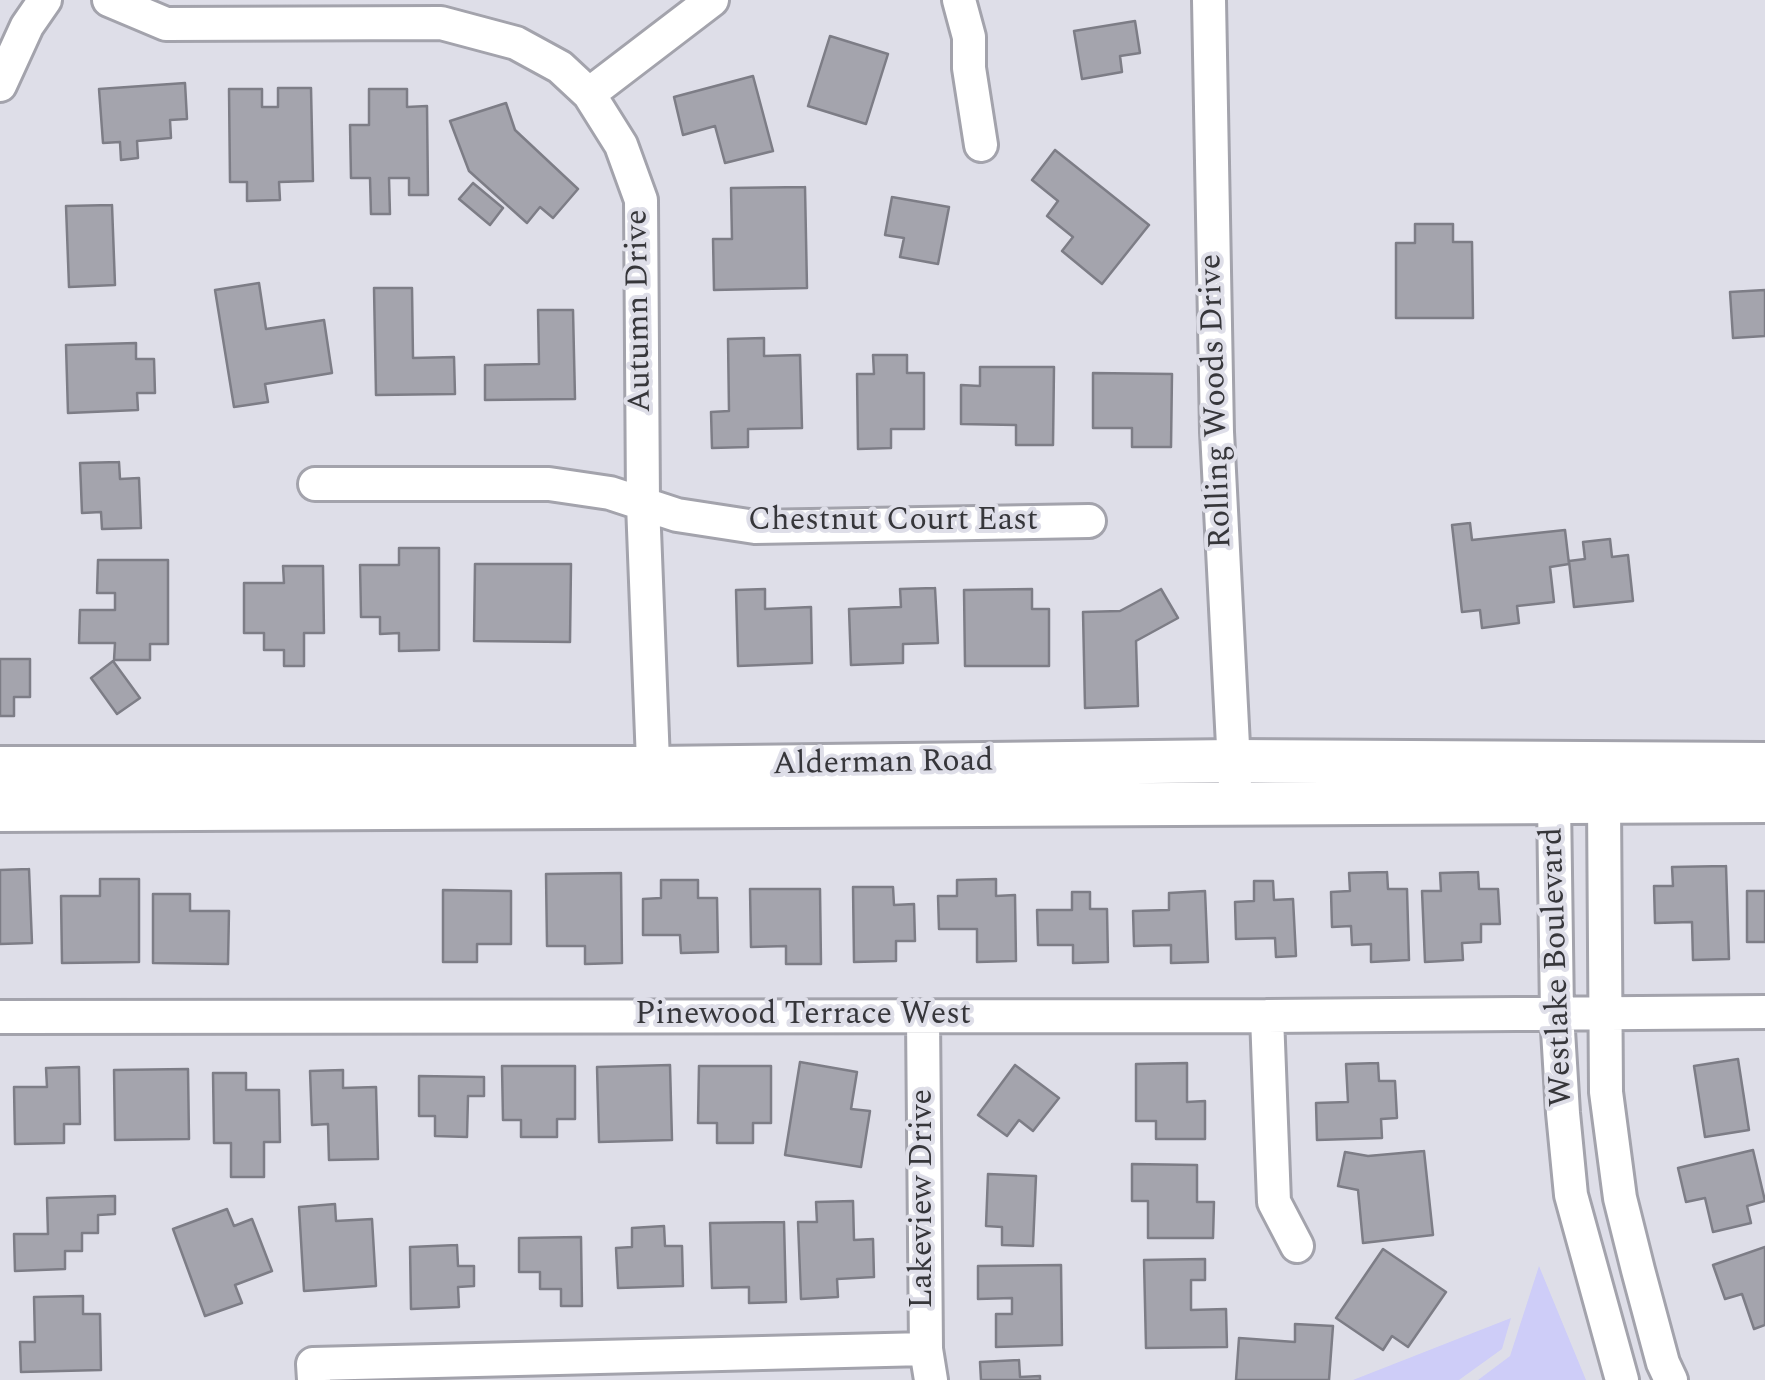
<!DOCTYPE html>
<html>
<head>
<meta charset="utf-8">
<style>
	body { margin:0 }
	canvas { display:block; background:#dedee8 }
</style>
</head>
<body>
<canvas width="1765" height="1380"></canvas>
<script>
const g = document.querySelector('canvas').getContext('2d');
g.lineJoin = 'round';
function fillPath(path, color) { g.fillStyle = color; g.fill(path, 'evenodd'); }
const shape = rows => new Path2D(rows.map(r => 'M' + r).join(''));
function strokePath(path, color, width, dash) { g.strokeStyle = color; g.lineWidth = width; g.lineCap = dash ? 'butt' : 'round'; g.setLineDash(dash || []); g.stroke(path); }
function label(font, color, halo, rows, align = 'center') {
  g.font = font + ' Spectral,serif'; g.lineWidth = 8; g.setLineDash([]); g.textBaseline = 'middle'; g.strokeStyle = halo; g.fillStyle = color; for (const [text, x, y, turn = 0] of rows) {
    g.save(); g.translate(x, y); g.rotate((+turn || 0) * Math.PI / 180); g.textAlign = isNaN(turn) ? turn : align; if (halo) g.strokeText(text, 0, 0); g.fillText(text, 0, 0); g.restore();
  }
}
const green = shape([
	[1539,1266,1586,1380,1478,1380,1510,1356],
	[1511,1318,1502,1349,1459,1380,1353,1380]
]);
const building = shape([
	[1135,21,1140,53,1120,56,1122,72,1082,79,1074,31,1135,21],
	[830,36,888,54,866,124,808,106,830,36],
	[753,76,773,151,725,163,715,126,683,135,674,97,753,76],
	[185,83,187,119,170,120,171,138,137,141,138,158,121,160,120,142,103,143,99,89,185,83],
	[278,88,311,88,313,181,279,182,280,200,247,201,247,182,230,182,229,89,262,89,262,107,278,107,278,88],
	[369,89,407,89,407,107,427,106,428,195,409,195,409,178,389,178,390,214,371,214,370,178,351,178,350,125,369,125,369,89],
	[506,103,515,130,578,189,553,218,540,207,527,223,469,171,450,121,506,103],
	[1055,150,1149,225,1102,284,1062,251,1073,237,1047,216,1058,201,1032,180,1055,150],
	[473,183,503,208,490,225,459,199,473,183],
	[805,187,807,288,714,290,713,239,732,239,731,188,805,187],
	[892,197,949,207,938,264,900,257,904,238,885,235,892,197],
	[112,205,115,285,69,287,66,206,112,205],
	[1415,224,1453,224,1453,242,1472,242,1473,318,1396,318,1396,243,1415,243,1415,224],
	[259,283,266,329,324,320,332,373,265,384,268,402,234,407,215,290,259,283],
	[374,288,412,288,413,358,454,357,455,394,376,395,374,288],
	[1765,290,1765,336,1733,338,1730,292,1765,290],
	[538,310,573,310,575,399,485,400,485,365,539,364,538,310],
	[764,338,764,356,800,355,802,428,748,429,748,447,712,448,711,412,729,411,728,339,764,338],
	[136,343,136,359,154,359,155,393,137,393,138,410,68,413,66,345,136,343],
	[873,355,907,355,907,373,924,373,924,429,891,429,891,448,858,449,857,374,874,374,873,355],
	[980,367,1054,367,1053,445,1016,445,1016,425,961,424,961,385,980,386,980,367],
	[1093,373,1172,374,1171,447,1132,447,1132,428,1093,428,1093,373],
	[119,462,120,479,139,478,141,528,102,529,101,512,82,513,80,463,119,462],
	[1470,523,1472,540,1565,530,1569,564,1550,567,1554,602,1517,606,1519,623,1482,628,1480,610,1462,612,1452,525,1470,523],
	[1610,539,1612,557,1628,555,1633,601,1574,607,1569,561,1585,559,1583,542,1610,539],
	[399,548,439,548,439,650,399,651,399,633,380,634,380,617,361,617,360,565,399,565,399,548],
	[98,560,168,560,168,644,150,644,150,660,114,660,115,643,79,643,80,610,115,610,115,593,97,593,98,560],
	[475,564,571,564,570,642,474,641,475,564],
	[283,566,323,566,324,633,304,633,304,666,284,666,284,650,264,650,264,633,244,633,244,583,284,583,283,566],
	[935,588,938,643,903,644,903,663,851,665,849,609,901,607,900,589,935,588],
	[765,589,765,609,811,607,812,663,738,666,736,590,765,589],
	[1032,589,1032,609,1049,609,1049,666,965,666,964,590,1032,589],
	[1161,589,1178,618,1136,641,1138,706,1085,708,1083,612,1120,611,1161,589],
	[0,659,30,659,30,697,14,697,14,716,0,716,0,659],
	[113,661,140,698,117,714,91,678,113,661],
	[1726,866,1729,959,1693,960,1692,922,1655,923,1654,886,1673,886,1672,867,1726,866],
	[29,869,32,943,0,944,0,870,29,869],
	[1387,872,1388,889,1407,889,1409,960,1371,962,1371,944,1352,945,1351,926,1332,927,1331,892,1350,891,1349,873,1387,872],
	[1478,872,1479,889,1498,889,1500,924,1481,924,1481,942,1462,943,1463,960,1425,962,1422,891,1441,891,1440,873,1478,872],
	[621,873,622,963,585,964,585,946,547,946,546,874,621,873],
	[100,879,139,879,139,962,62,963,61,896,100,896,100,879],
	[996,879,996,896,1015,895,1016,961,977,962,977,929,939,929,938,896,957,896,957,880,996,879],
	[661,880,698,880,698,898,717,898,718,952,681,953,680,935,643,935,643,899,661,898,661,880],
	[1254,881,1273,881,1274,900,1293,899,1296,956,1276,957,1275,938,1236,939,1235,902,1254,901,1254,881],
	[853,887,893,887,894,905,914,904,915,941,896,941,896,961,854,962,853,887],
	[750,889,820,889,821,964,786,964,786,946,751,947,750,889],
	[443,890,511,891,511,944,477,944,477,962,443,962,443,890],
	[1205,891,1208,962,1171,963,1171,945,1134,946,1133,911,1169,910,1169,893,1205,891],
	[1747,891,1765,891,1765,942,1747,942,1747,891],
	[1072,892,1090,892,1090,909,1107,909,1108,962,1073,963,1073,945,1038,945,1037,910,1072,910,1072,892],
	[153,894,190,894,190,911,229,911,228,964,153,963,153,894],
	[1738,1059,1749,1130,1705,1137,1694,1066,1738,1059],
	[800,1062,857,1072,851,1109,870,1111,861,1167,785,1155,800,1062],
	[1187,1063,1187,1102,1205,1101,1205,1139,1156,1139,1156,1121,1136,1121,1136,1064,1187,1063],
	[1378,1063,1379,1081,1395,1081,1397,1118,1381,1119,1382,1138,1317,1140,1316,1103,1348,1102,1346,1064,1378,1063],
	[670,1065,672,1140,599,1142,597,1067,670,1065],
	[1015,1065,1059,1098,1033,1131,1019,1120,1007,1136,978,1115,1015,1065],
	[502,1066,575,1066,575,1119,557,1119,557,1137,521,1137,521,1120,503,1120,502,1066],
	[699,1066,771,1066,771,1123,753,1123,753,1143,717,1143,717,1123,698,1123,699,1066],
	[79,1067,80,1124,64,1124,64,1143,15,1144,14,1087,47,1087,46,1068,79,1067],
	[188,1069,189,1139,115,1140,114,1070,188,1069],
	[343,1070,343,1088,376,1087,378,1159,329,1160,328,1124,312,1125,310,1071,343,1070],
	[213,1073,246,1073,246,1090,279,1090,280,1142,264,1142,264,1177,231,1177,231,1143,214,1143,213,1073],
	[419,1076,484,1077,484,1096,468,1096,467,1137,435,1136,435,1116,419,1116,419,1076],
	[1753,1150,1765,1201,1747,1206,1751,1223,1713,1232,1705,1198,1686,1202,1678,1168,1753,1150],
	[1424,1151,1433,1235,1363,1243,1358,1190,1338,1186,1345,1152,1368,1156,1424,1151],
	[1132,1164,1197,1165,1197,1202,1214,1202,1213,1238,1148,1238,1148,1201,1132,1201,1132,1164],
	[988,1174,1036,1176,1033,1246,1002,1245,1002,1227,986,1226,988,1174],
	[115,1196,115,1214,98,1215,98,1233,82,1233,82,1251,65,1251,65,1269,15,1271,14,1234,48,1234,47,1198,115,1196],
	[853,1201,854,1240,873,1239,874,1277,837,1279,838,1297,801,1299,798,1222,817,1222,816,1202,853,1201],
	[335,1204,336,1221,372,1219,376,1286,304,1291,299,1207,335,1204],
	[227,1209,234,1226,252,1219,272,1271,235,1285,242,1303,205,1316,173,1229,227,1209],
	[784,1222,786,1302,749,1303,749,1287,712,1288,710,1223,784,1222],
	[664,1226,665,1246,682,1246,683,1286,618,1288,616,1248,632,1247,632,1228,664,1226],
	[581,1237,582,1306,561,1306,561,1289,540,1289,540,1272,519,1272,519,1238,581,1237],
	[457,1245,458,1266,474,1266,474,1286,458,1287,459,1307,411,1309,410,1247,457,1245],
	[1765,1247,1765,1325,1754,1329,1742,1294,1725,1299,1713,1265,1765,1247],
	[1383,1249,1446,1292,1408,1347,1392,1336,1383,1350,1336,1318,1383,1249],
	[1205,1259,1205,1280,1191,1280,1191,1310,1226,1309,1227,1347,1146,1348,1144,1260,1205,1259],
	[1061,1265,1062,1345,996,1347,996,1314,1012,1314,1012,1298,978,1299,978,1266,1061,1265],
	[83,1296,83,1314,100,1314,101,1370,21,1372,20,1342,35,1342,34,1297,83,1296],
	[1295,1324,1333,1326,1329,1380,1236,1380,1239,1338,1295,1342,1295,1324],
	[1019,1360,1020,1377,1040,1376,1040,1380,981,1380,980,1362,1019,1360]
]);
const minor = shape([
	[109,0,166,24,441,23,516,43,560,67,589,94,621,145,641,200,643,504,654,788],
	[959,0,969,37,969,68,981,145],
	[1209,0,1217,432,1235,785],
	[0,85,27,26,45,0],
	[589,94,712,0],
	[315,484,549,484,610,493,677,515,755,527,1089,521],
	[1267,1016,1274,1202,1297,1246],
	[0,1017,1267,1016,1765,1012],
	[923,1017,926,1349,931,1380],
	[314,1380,313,1364,926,1349],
	[1622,1380,1571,1195,1563,1113,1557,1014,1554,802,1584,765,1604,802,1606,1092,1620,1198,1638,1270,1663,1363,1671,1380]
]);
const major = shape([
	[0,768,655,768,1234,761,1765,764],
	[0,810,1765,801]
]);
const streetNames = [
	["Autumn Drive",641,311,-91],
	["Rolling Woods Drive",1218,401,-92],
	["Chestnut Court East",893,523],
	["Alderman Road",883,765,-1],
	["Westlake Boulevard",1559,967,-92],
	["Pinewood Terrace West",803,1017],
	["Lakeview Drive",925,1199,-90]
];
fillPath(green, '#cecdf8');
fillPath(building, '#a4a4ad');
strokePath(building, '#7d7d86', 2.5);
strokePath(minor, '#a3a3ac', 38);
strokePath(major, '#a3a3ac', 48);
strokePath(minor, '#fff', 32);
strokePath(major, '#fff', 42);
label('32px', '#36363a', '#dedee8', streetNames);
</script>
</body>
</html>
